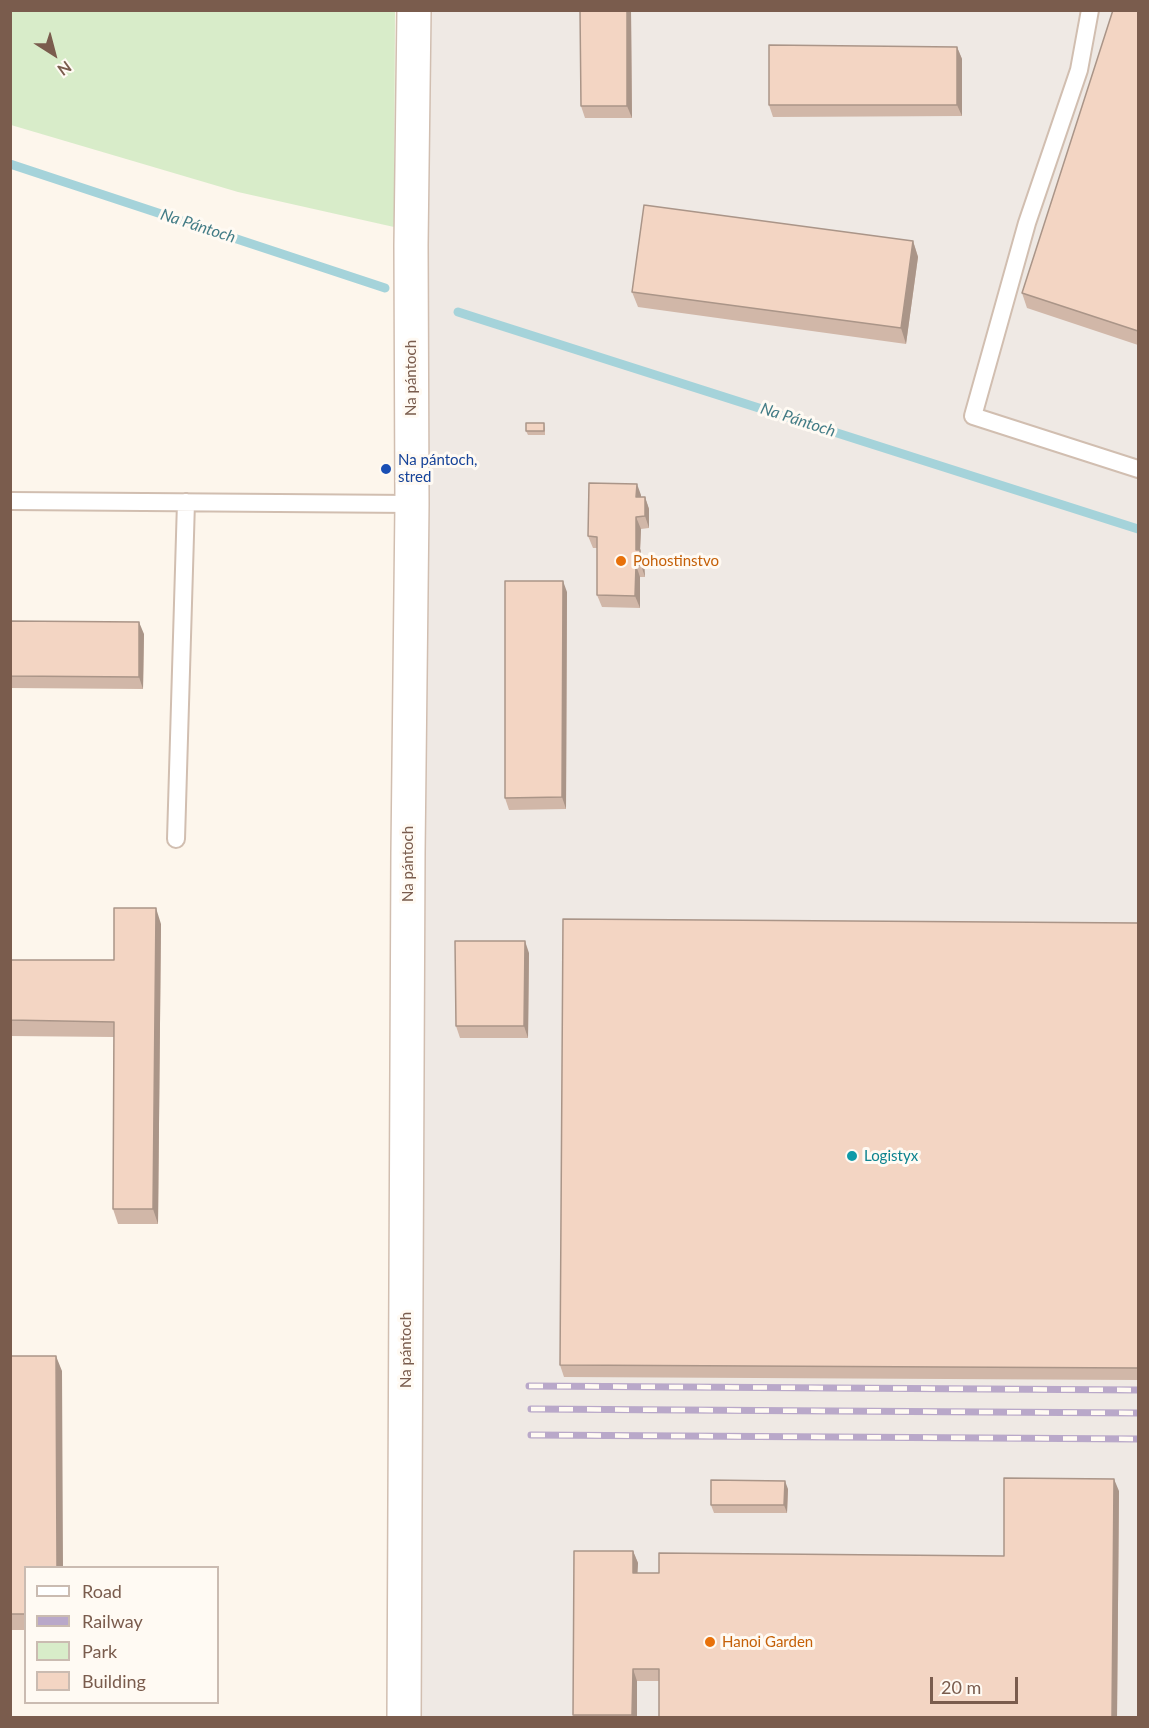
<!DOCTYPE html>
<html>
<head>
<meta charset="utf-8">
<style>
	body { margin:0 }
	#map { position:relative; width:1149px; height:1728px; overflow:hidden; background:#fdf6ec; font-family:Lato,sans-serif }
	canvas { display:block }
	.frame { position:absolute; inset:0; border:12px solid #7a5c4d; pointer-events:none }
	.legend { position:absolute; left:24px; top:1566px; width:195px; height:138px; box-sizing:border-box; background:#fffaf3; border:2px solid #cabbb1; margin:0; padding:8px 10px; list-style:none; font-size:18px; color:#7a5c4d }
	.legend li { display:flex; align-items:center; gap:12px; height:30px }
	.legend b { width:30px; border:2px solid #cabbb1 }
	.north { position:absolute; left:24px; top:24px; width:60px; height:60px; -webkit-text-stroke:4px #fffaf3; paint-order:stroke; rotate:144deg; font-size:16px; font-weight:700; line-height:24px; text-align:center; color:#7a5c4d }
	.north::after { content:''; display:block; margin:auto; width:21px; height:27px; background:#7a5c4d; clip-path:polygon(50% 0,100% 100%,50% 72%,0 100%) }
	.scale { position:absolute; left:930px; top:1677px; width:88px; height:27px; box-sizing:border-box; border:3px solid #7a5c4d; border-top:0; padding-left:8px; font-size:18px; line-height:21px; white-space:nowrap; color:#7a5c4d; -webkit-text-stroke:4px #fffaf3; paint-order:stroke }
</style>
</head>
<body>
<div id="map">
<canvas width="1149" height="1728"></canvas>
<div class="frame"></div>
<ul class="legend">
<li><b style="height:8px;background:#fff"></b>Road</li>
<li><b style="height:8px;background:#b9a8c9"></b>Railway</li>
<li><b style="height:16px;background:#d8ecc9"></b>Park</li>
<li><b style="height:16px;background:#f3d5c3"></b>Building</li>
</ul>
<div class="north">N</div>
<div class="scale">20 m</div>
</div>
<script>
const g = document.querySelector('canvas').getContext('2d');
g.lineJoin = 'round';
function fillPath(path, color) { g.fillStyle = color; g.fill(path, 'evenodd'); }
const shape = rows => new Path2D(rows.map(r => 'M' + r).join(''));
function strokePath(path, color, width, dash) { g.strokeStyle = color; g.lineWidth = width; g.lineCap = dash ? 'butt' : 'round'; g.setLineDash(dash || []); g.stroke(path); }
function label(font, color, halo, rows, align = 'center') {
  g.font = font + ' Lato,sans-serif'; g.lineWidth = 6; g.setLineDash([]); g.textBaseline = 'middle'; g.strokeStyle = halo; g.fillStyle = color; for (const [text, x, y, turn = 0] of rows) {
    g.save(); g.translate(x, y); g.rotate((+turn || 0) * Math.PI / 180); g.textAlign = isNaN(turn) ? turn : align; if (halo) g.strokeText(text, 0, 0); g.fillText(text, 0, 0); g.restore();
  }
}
const industrial = shape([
	[415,11,1138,11,1138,1717,405,1718]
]);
const green = shape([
	[10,11,395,11,394,227,238,192,11,125]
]);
const stream = shape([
	[10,164,385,288],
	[458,312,1138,529]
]);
const lane = shape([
	[1090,10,1079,70,1027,223,973,416,1138,469],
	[10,501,412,504],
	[176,839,186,502]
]);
const street = shape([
	[404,1718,408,852,412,504,411,245,414,10]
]);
const rail = shape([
	[529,1386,1138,1390],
	[531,1409,1138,1413],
	[531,1435,1138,1439]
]);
const wall = shape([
	[580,10,631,10,632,118,585,118,581,106],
	[1138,10,1138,345,1027,308,1022,293],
	[957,47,962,59,962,116,773,117,769,105],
	[913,241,918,257,906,344,638,307,632,292],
	[544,423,545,428,545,435,528,435,526,431],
	[641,495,641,497,645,497,649,509,649,528,641,529,640,551,644,562,645,577,640,577,640,608,602,607,597,595,597,548,593,548,588,536],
	[567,592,566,809,509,810,505,798],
	[10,621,144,634,143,689,10,688],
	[1138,923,1138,1380,564,1377,560,1365],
	[161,924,158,1224,118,1224,113,1209,114,1037,10,1036,10,960,114,960],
	[529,953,528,1038,460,1038,456,1026],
	[10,1356,62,1371,26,1568,26,1630,10,1630],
	[788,1489,787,1513,714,1513,711,1505],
	[1119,1491,1117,1718,659,1718,659,1681,637,1681,637,1718,574,1718,573,1715,633,1551,638,1563,637,1573,659,1573,1004,1556]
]);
const shadedWall = shape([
	[627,10,631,10,632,118,627,106],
	[957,47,962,59,962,116,957,105],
	[913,241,918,257,906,344,901,328],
	[637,484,641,495,640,509,636,497],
	[645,497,649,509,649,528,645,516],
	[636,517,641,529,640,551,644,562,645,577,636,550],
	[636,565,640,577,640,608,635,596],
	[563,581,567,592,566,809,562,797],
	[139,622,144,634,143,689,139,677],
	[156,908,161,924,158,1224,153,1209],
	[525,941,529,953,528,1038,524,1026],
	[56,1356,62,1371,63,1568,57,1568],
	[1114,1479,1119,1491,1117,1718,1112,1718],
	[785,1481,788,1489,787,1513,784,1505],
	[633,1551,638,1563,637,1584,633,1573],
	[633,1669,637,1681,637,1718,633,1718,632,1715]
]);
const building = shape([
	[580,10,627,10,627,106,581,106,580,10],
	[1113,10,1138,10,1138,331,1022,293,1113,10],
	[769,45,957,47,957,105,769,105,769,45],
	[644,205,913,241,901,328,632,292,644,205],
	[526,423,544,423,544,431,526,431,526,423],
	[589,483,637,484,636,497,645,497,645,516,636,517,636,550,640,550,640,565,636,565,635,596,597,595,597,537,588,536,589,483],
	[505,581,563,581,562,797,505,798,505,581],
	[10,621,139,622,139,677,10,676,10,621],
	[114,908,156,908,153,1209,113,1209,114,1022,10,1020,10,960,114,960,114,908],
	[563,919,1138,923,1138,1368,560,1365,563,919],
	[455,941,525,941,524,1026,456,1026,455,941],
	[10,1356,56,1356,57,1568,26,1568,26,1614,10,1614,10,1356],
	[1004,1478,1114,1479,1112,1718,659,1718,659,1669,633,1669,632,1715,573,1715,574,1551,633,1551,633,1573,659,1573,659,1553,1004,1556,1004,1478],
	[711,1480,785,1481,784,1505,711,1505,711,1480]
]);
const markers = [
	[386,469,6,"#1a4fb4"],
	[621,561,6,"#e8710a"],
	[852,1156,6,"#0f9aa8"],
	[710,1642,6,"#e8710a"]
];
const streetNames = [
	["Na pántoch",411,378,-90],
	["Na pántoch",408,864,-90],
	["Na pántoch",406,1350,-90]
];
const transitNames = [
	["Na pántoch,",398,460],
	["stred",398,477]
];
const foodNames = [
	["Pohostinstvo",633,561],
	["Hanoi Garden",722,1642]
];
const cultureNames = [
	["Logistyx",864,1156]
];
const waterNames = [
	["Na Pántoch",198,226,18],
	["Na Pántoch",798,420,18]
];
fillPath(industrial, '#efe9e4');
fillPath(green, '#d8ecc9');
strokePath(stream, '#a5d3da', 9);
strokePath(lane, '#d1beb0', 20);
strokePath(street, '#d1beb0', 36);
strokePath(lane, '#fff', 16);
strokePath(street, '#fff', 33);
strokePath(rail, '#b9a8c9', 7);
strokePath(rail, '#fffaf3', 4.5, [14]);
fillPath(wall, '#d1b7a8');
fillPath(shadedWall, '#aa9588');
fillPath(building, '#f3d5c3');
strokePath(building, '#aa9588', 1.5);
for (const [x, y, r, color] of markers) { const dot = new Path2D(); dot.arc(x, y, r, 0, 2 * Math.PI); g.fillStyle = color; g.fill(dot); strokePath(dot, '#fffaf3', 2); }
label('15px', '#7a5c4d', '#fffaf3', streetNames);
label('15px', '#164399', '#fffaf3', transitNames, 'left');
label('15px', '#c56008', '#fffaf3', foodNames, 'left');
label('15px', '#0d838f', '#fffaf3', cultureNames, 'left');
label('italic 16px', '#437c86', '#fffaf3', waterNames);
</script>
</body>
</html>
